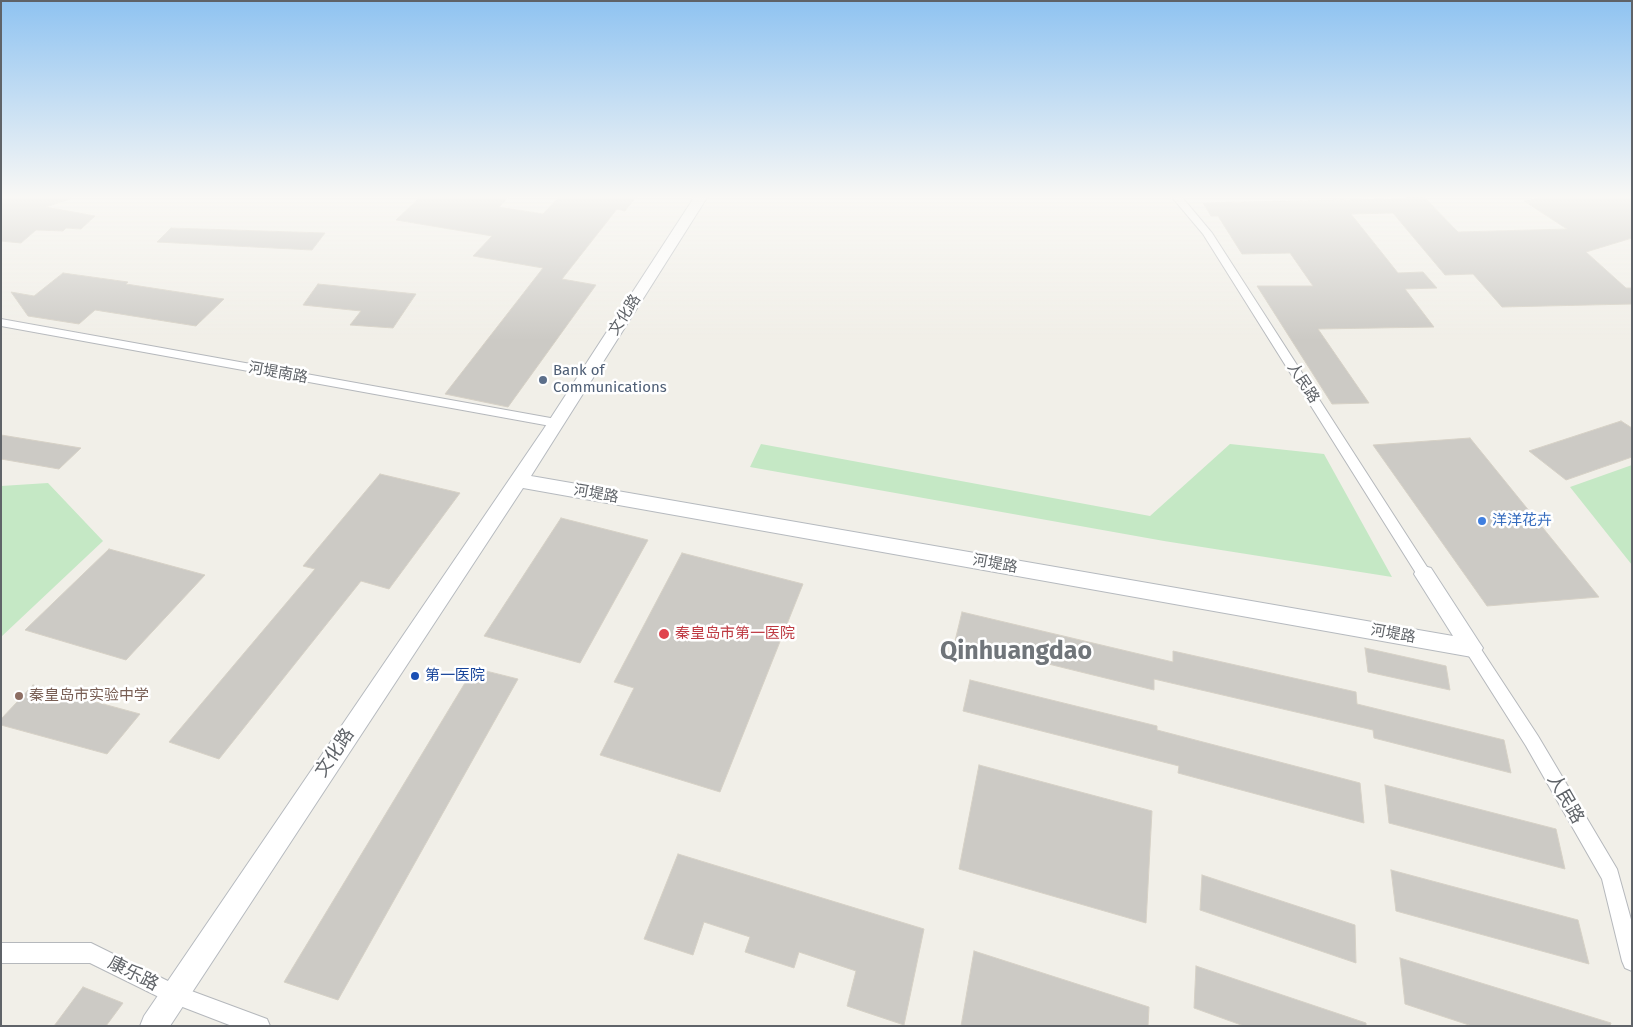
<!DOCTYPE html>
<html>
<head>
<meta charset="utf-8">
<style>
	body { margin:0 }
	#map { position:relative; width:1633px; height:1027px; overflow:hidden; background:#f1efe8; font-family:"Fira Sans",sans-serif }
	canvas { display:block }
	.frame { position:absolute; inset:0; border:2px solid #5f6368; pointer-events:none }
</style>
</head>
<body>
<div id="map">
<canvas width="1633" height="1027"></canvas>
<div class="frame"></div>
</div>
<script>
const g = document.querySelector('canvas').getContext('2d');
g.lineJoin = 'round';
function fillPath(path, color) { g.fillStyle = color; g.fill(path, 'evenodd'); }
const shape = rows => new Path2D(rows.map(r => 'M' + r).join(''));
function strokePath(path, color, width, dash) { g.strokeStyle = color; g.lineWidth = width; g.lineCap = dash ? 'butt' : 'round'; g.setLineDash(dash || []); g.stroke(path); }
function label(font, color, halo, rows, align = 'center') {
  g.font = font + ' "Fira Sans","Noto Sans SC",sans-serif'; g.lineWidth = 5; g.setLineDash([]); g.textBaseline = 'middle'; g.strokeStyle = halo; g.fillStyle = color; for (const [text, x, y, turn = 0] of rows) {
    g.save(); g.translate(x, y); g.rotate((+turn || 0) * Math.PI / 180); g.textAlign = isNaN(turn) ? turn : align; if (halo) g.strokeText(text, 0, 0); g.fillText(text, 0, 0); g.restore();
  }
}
const green = shape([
	[761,444,1150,516,1230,444,1324,454,1392,577,1164,541,750,467],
	[1632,465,1632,565,1570,487],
	[48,483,103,541,1,637,1,486]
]);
const building = shape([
	[1,196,70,196,70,199,46,207,95,216,81,229,66,228,63,231,36,230,21,243,1,241,1,196],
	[421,196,509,196,499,207,543,214,560,196,637,196,625,211,617,209,562,279,596,285,508,407,445,394,543,268,473,256,492,236,396,220,421,196],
	[1551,196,1632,196,1632,238,1586,252,1626,288,1632,288,1632,304,1502,307,1473,274,1445,275,1393,213,1351,214,1398,273,1423,272,1437,288,1405,289,1434,327,1318,329,1369,403,1332,404,1257,286,1313,286,1290,253,1242,254,1218,216,1211,216,1203,203,1425,198,1458,232,1567,229,1524,201,1551,196],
	[171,228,325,233,312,250,157,242,171,228],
	[63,273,128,282,126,284,224,299,196,326,95,310,79,324,28,316,11,292,34,296,63,273],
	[318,284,416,294,393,328,350,325,361,311,303,305,318,284],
	[1621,421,1632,428,1632,457,1566,480,1529,451,1621,421],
	[1,435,81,448,59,469,1,459,1,435],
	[1470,438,1599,597,1487,606,1373,445,1470,438],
	[380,474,460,493,389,589,361,581,219,759,169,742,315,569,303,566,380,474],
	[561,518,648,540,580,663,484,636,561,518],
	[109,549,205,575,126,660,25,630,109,549],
	[682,553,803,584,720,792,600,755,634,688,614,682,682,553],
	[962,612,1173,662,1173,651,1356,692,1357,704,1504,740,1511,773,1374,738,1373,730,1154,679,1154,690,955,641,962,612],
	[1365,648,1446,666,1450,690,1368,672,1365,648],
	[474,668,518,679,338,1000,284,982,474,668],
	[970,680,1157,726,1157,730,1360,783,1364,823,1178,773,1179,766,963,711,970,680],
	[33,685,140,714,107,754,1,725,1,719,33,685],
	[979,765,1152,811,1146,923,959,869,979,765],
	[1385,785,1556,829,1565,869,1389,823,1385,785],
	[678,854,924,929,904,1025,847,1006,856,971,799,952,794,968,745,952,750,937,704,922,693,955,644,939,678,854],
	[1391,870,1578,920,1589,964,1396,911,1391,870],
	[1202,875,1355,925,1356,963,1200,910,1202,875],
	[974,951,1149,1007,1148,1026,961,1026,974,951],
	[1400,958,1611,1023,1610,1026,1472,1026,1405,1004,1400,958],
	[1196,966,1366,1023,1366,1026,1244,1026,1194,1008,1196,966],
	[83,987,123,1003,106,1026,54,1026,83,987]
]);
const street = shape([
	[1171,196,1181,196,1212,233,1429,570,1431,574,1429,578,1424,580,1419,578,1203,234,1171,196],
	[1,319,556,419,562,423,556,427,1,326,1,319],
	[1472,641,1477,643,1538,736,1617,869,1632,923,1632,971,1625,968,1622,961,1602,879,1526,746,1467,653,1464,648,1467,643,1472,641],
	[1,943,91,943,178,986,267,1019,270,1026,232,1026,167,1001,90,963,1,963,1,943]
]);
const secondary = shape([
	[695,196,708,196,531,476,1453,636,1414,574,1417,568,1424,566,1431,568,1479,642,1483,648,1479,654,1472,657,523,488,170,1026,140,1026,144,1016,543,430,695,196]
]);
const markers = [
	[543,380,5,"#5c6f8a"],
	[1482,521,5,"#3f7fe0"],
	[664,634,6,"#e0444e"],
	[415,676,5,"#1a4fb4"],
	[19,696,5,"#8d6e63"]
];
const streetNames = [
	["文化路",625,315,-57],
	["河堤南路",278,373,10],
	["人民路",1303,383,57],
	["河堤路",596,494,10],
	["河堤路",995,564,10],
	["河堤路",1393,634,10]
];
const serviceNames = [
	["Bank of",553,371],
	["Communications",553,388]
];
const shopNames = [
	["洋洋花卉",1492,521]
];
const healthNames = [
	["秦皇岛市第一医院",675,634]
];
const transitNames = [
	["第一医院",425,676]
];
const educationNames = [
	["秦皇岛市实验中学",29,696]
];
const nearStreetnames = [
	["文化路",335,753,-56],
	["人民路",1565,799,60],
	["康乐路",133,974,27]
];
const townNames = [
	["Qinhuangdao",1016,652]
];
fillPath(green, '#c5e8c5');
fillPath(building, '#cccac5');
strokePath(building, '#d6d1c6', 1);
strokePath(street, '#b5b8bc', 2);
strokePath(secondary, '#b6babf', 2);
fillPath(street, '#fff');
fillPath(secondary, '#fff');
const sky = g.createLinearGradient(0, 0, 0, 340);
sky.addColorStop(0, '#8fc3f1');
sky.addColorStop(0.58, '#f9f8f5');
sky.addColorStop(1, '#f9f8f500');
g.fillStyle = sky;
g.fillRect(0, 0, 1633, 340);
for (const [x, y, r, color] of markers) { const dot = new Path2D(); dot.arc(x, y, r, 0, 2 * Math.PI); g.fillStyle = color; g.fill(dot); strokePath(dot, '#fff', 2); }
label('15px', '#5f6368', '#fff', streetNames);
label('15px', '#4e5e75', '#fff', serviceNames, 'left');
label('15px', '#366cbe', '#fff', shopNames, 'left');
label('15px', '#be3a42', '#fff', healthNames, 'left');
label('15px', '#164399', '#fff', transitNames, 'left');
label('15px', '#785e54', '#fff', educationNames, 'left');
label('18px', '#5f6368', '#fff', nearStreetnames);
label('bold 25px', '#70757a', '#fff', townNames);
</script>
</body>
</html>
